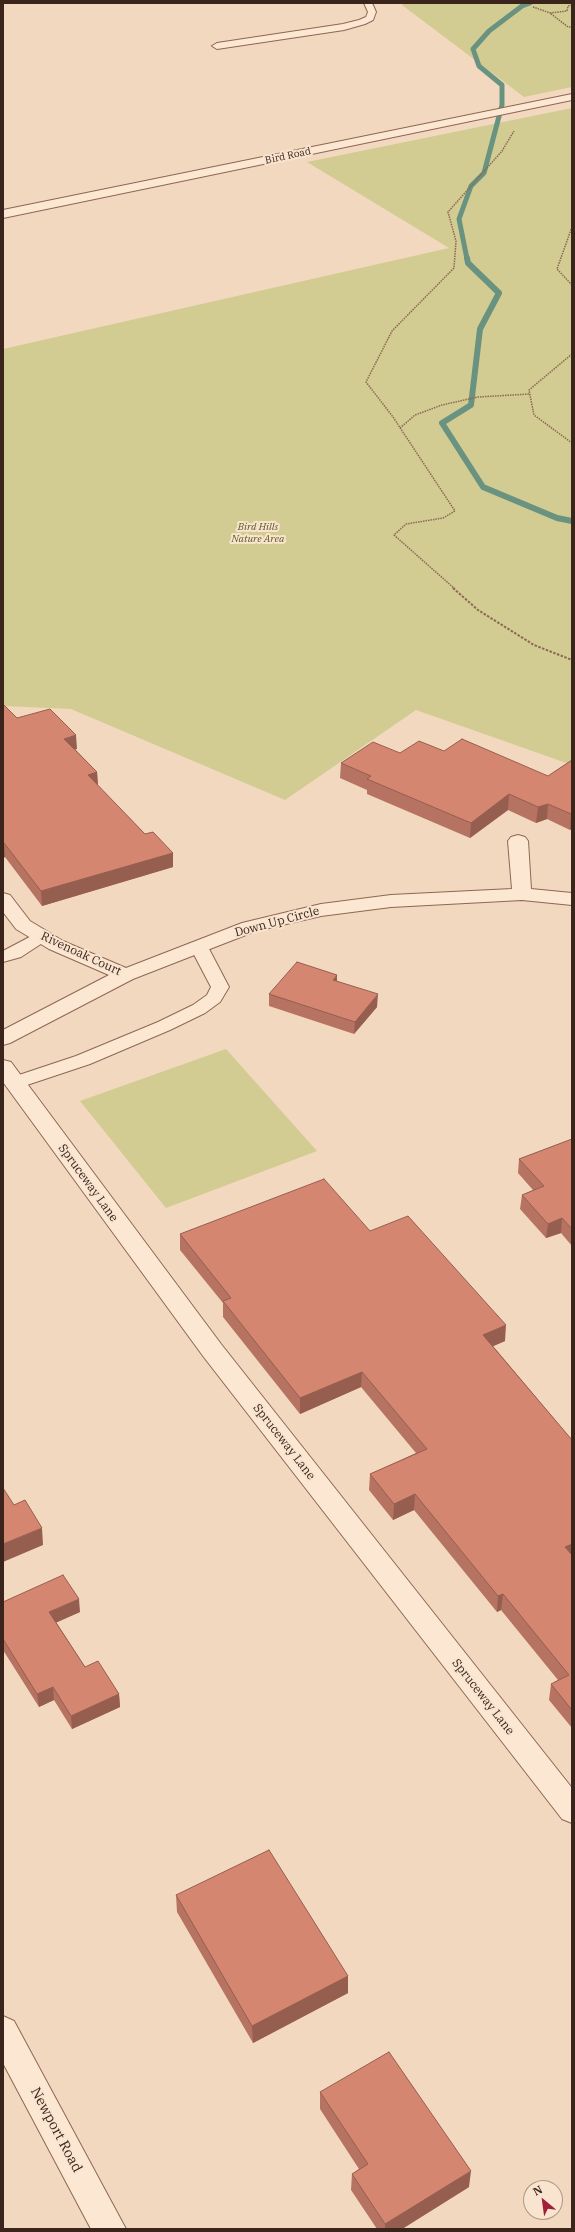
<!DOCTYPE html>
<html>
<head>
<meta charset="utf-8">
<style>
	body { margin:0 }
	#map { position:relative; width:575px; height:2232px; overflow:hidden; background:#f2d8bf; font-family:"IBM Plex Serif",serif }
	canvas { display:block }
	.frame { position:absolute; inset:0; border:4px solid #3b241b; pointer-events:none }
	.north { position:absolute; left:523px; top:2180px; width:40px; height:40px; box-sizing:border-box; background:#f9e4cf; border:1px solid #ad9787; border-radius:50%; rotate:331deg; font-size:11px; font-weight:700; line-height:16px; text-align:center; color:#3b241b }
	.north::after { content:''; display:block; margin:auto; width:14px; height:18px; background:#a21f3b; clip-path:polygon(50% 0,100% 100%,50% 72%,0 100%) }
</style>
</head>
<body>
<div id="map">
<canvas width="575" height="2232"></canvas>
<div class="frame"></div>
<div class="north">N</div>
</div>
<script>
const g = document.querySelector('canvas').getContext('2d');
g.lineJoin = 'round';
function fillPath(path, color) { g.fillStyle = color; g.fill(path, 'evenodd'); }
const shape = rows => new Path2D(rows.map(r => 'M' + r).join(''));
function strokePath(path, color, width, dash) { g.strokeStyle = color; g.lineWidth = width; g.lineCap = dash ? 'butt' : 'round'; g.setLineDash(dash || []); g.stroke(path); }
function label(font, color, halo, rows, align = 'center') {
  g.font = font + ' "IBM Plex Serif",serif'; g.lineWidth = 4; g.setLineDash([]); g.textBaseline = 'middle'; g.strokeStyle = halo; g.fillStyle = color; for (const [text, x, y, turn = 0] of rows) {
    g.save(); g.translate(x, y); g.rotate((+turn || 0) * Math.PI / 180); g.textAlign = isNaN(turn) ? turn : align; if (halo) g.strokeText(text, 0, 0); g.fillText(text, 0, 0); g.restore();
  }
}
const green = shape([
	[403,3,572,3,572,87,524,97,402,5],
	[572,108,572,765,416,710,285,800,71,709,3,706,3,349,449,248,307,162],
	[226,1049,317,1151,166,1208,80,1101]
]);
const streamFar1 = shape([
	[467,259,459,219,471,186,484,173,502,105,502,85,479,66,473,49,489,31,522,6,530,3]
]);
const stream = shape([
	[467,258,468,263,499,293,480,329,471,405,442,423,483,487,557,518,572,521]
]);
const pathFar1 = shape([
	[572,5,568,6,567,11,550,13,568,27,572,27],
	[533,7,550,13],
	[572,227,557,269,572,285],
	[572,354,529,390,534,415,572,443],
	[400,428,415,415,442,405,478,397,530,394],
	[455,589,394,535,406,524,443,518,455,511,393,417,366,382,392,331,454,268,456,241,448,212,502,151,514,131]
]);
const path = shape([
	[453,588,478,610,534,645,572,660]
]);
const service = shape([
	[364,3,372,3,376,12,373,20,365,24,344,30,217,49,212,46,217,43,343,24,359,20,366,17,368,12,364,3],
	[41,931,47,932,50,936,47,940,21,957,3,962,3,951,41,931],
	[199,942,205,943,208,947,229,987,220,1002,205,1013,170,1030,90,1064,21,1087,14,1089,7,1087,5,1083,7,1079,76,1056,158,1022,193,1005,207,995,211,987,190,947,193,943,199,942]
]);
const minor = shape([
	[572,94,572,100,3,218,3,210,572,94],
	[518,835,525,837,528,841,531,889,572,893,572,905,522,900,391,907,321,916,256,931,133,979,10,1043,3,1045,3,1030,109,975,49,949,16,929,3,912,3,893,10,895,30,921,63,941,126,968,242,923,321,904,391,895,512,889,508,841,511,837,518,835],
	[3,1060,11,1062,221,1344,572,1788,572,1823,562,1819,203,1356,3,1082,3,1060]
]);
const tertiary = shape([
	[3,2016,14,2021,126,2229,91,2229,3,2063,3,2016]
]);
const wall = shape([
	[3,704,17,718,77,749,75,749,97,772,98,786,145,834,173,853,173,867,42,906,5,857,3,858],
	[444,751,548,776,572,760,572,828,570,830,547,819,536,823,508,810,470,838,367,794,367,790,340,778,341,763,400,753],
	[337,981,377,1007,354,1034,269,1006,269,994],
	[572,1139,572,1246,561,1233,546,1238,520,1209,522,1195,533,1190,518,1173,519,1159],
	[370,1231,505,1341,493,1346,572,1440,572,1728,549,1700,551,1684,558,1680,501,1610,497,1612,414,1510,393,1520,369,1490,370,1474,416,1453,361,1387,300,1414,223,1317,223,1303,180,1250,180,1234],
	[3,1602,80,1612,56,1622,85,1667,119,1694,120,1707,72,1729,54,1700,39,1707,3,1650],
	[176,1895,348,1976,348,1993,253,2043,177,1912],
	[320,2092,469,2187,402,2229,377,2229,351,2190,352,2174,359,2169,320,2109]
]);
const shadedWall = shape([
	[76,735,77,749,65,752,64,739],
	[97,772,98,786,88,775],
	[509,794,508,810,470,838,471,823],
	[548,804,547,819,536,823,538,807],
	[571,814,572,814,572,828,570,830],
	[3,843,4,843,5,857,3,858],
	[173,853,173,867,42,906,41,891],
	[337,975,337,988,333,980],
	[378,994,377,1007,354,1034,355,1022],
	[562,1218,561,1233,546,1238,548,1224],
	[506,1325,505,1341,482,1351,483,1335],
	[362,1372,361,1387,300,1414,300,1398],
	[415,1494,414,1510,393,1520,394,1504],
	[42,1528,43,1545,3,1562,3,1544],
	[572,1544,572,1559,565,1547],
	[503,1594,501,1610,497,1612,498,1596],
	[79,1599,80,1612,51,1625,49,1612],
	[53,1687,54,1700,39,1707,37,1694],
	[119,1694,120,1707,72,1729,71,1716],
	[348,1976,348,1993,253,2043,252,2026],
	[471,2171,469,2187,402,2229,385,2229,385,2224]
]);
const building = shape([
	[3,704,17,718,50,709,76,735,64,739,97,772,88,775,145,834,153,832,173,853,41,891,4,843,3,843,3,704],
	[462,739,548,776,572,760,572,814,571,814,548,804,538,807,509,794,471,823,367,779,371,776,341,763,373,742,400,753,419,741,444,751,462,739],
	[297,962,337,975,333,980,378,994,355,1022,269,994,297,962],
	[572,1139,572,1229,562,1218,548,1224,522,1195,544,1186,519,1159,572,1139],
	[324,1179,370,1231,408,1216,506,1325,483,1335,572,1440,572,1544,565,1547,572,1555,572,1710,551,1684,569,1675,503,1594,498,1596,415,1494,394,1504,370,1474,427,1449,362,1372,300,1398,223,1301,231,1298,180,1234,324,1179],
	[3,1488,14,1505,25,1500,42,1528,3,1544,3,1488],
	[63,1575,79,1599,49,1612,85,1667,98,1661,119,1694,71,1716,53,1687,37,1694,3,1639,3,1602,63,1575],
	[269,1850,348,1976,252,2026,176,1895,269,1850],
	[389,2052,471,2171,385,2224,352,2174,368,2164,320,2092,389,2052]
]);
const farStreetnames = [
	["Bird Road",288,156,-12]
];
const farParknames = [
	["Bird Hills",258,527],
	["Nature Area",258,539]
];
const streetNames = [
	["Down Up Circle",277,922,-15],
	["Rivenoak Court",81,954,25],
	["Spruceway Lane",88,1183,54],
	["Spruceway Lane",284,1442,52],
	["Spruceway Lane",483,1697,52]
];
const nearStreetnames = [
	["Newport Road",56,2130,62]
];
fillPath(green, '#d2cc92');
strokePath(streamFar1, '#699380', 5);
strokePath(stream, '#699380', 6);
strokePath(service, '#8d6755', 2);
strokePath(minor, '#8d6755', 2);
strokePath(tertiary, '#8d6755', 2);
strokePath(pathFar1, '#8d6755', 1.5, [1.5, 1]);
strokePath(path, '#8d6755', 2, [2.5, 1.5]);
fillPath(service, '#fce7d3');
fillPath(minor, '#fce7d3');
fillPath(tertiary, '#fce7d3');
fillPath(wall, '#b77361');
fillPath(shadedWall, '#955e4f');
fillPath(building, '#d58671');
strokePath(building, '#955e4f', 1);
label('10px', '#3b241b', '#f9e4cf', farStreetnames);
label('italic 10px', '#575a20', '#f9e4cf', farParknames);
label('12px', '#3b241b', '#f9e4cf', streetNames);
label('14px', '#3b241b', '#f9e4cf', nearStreetnames);
</script>
</body>
</html>
